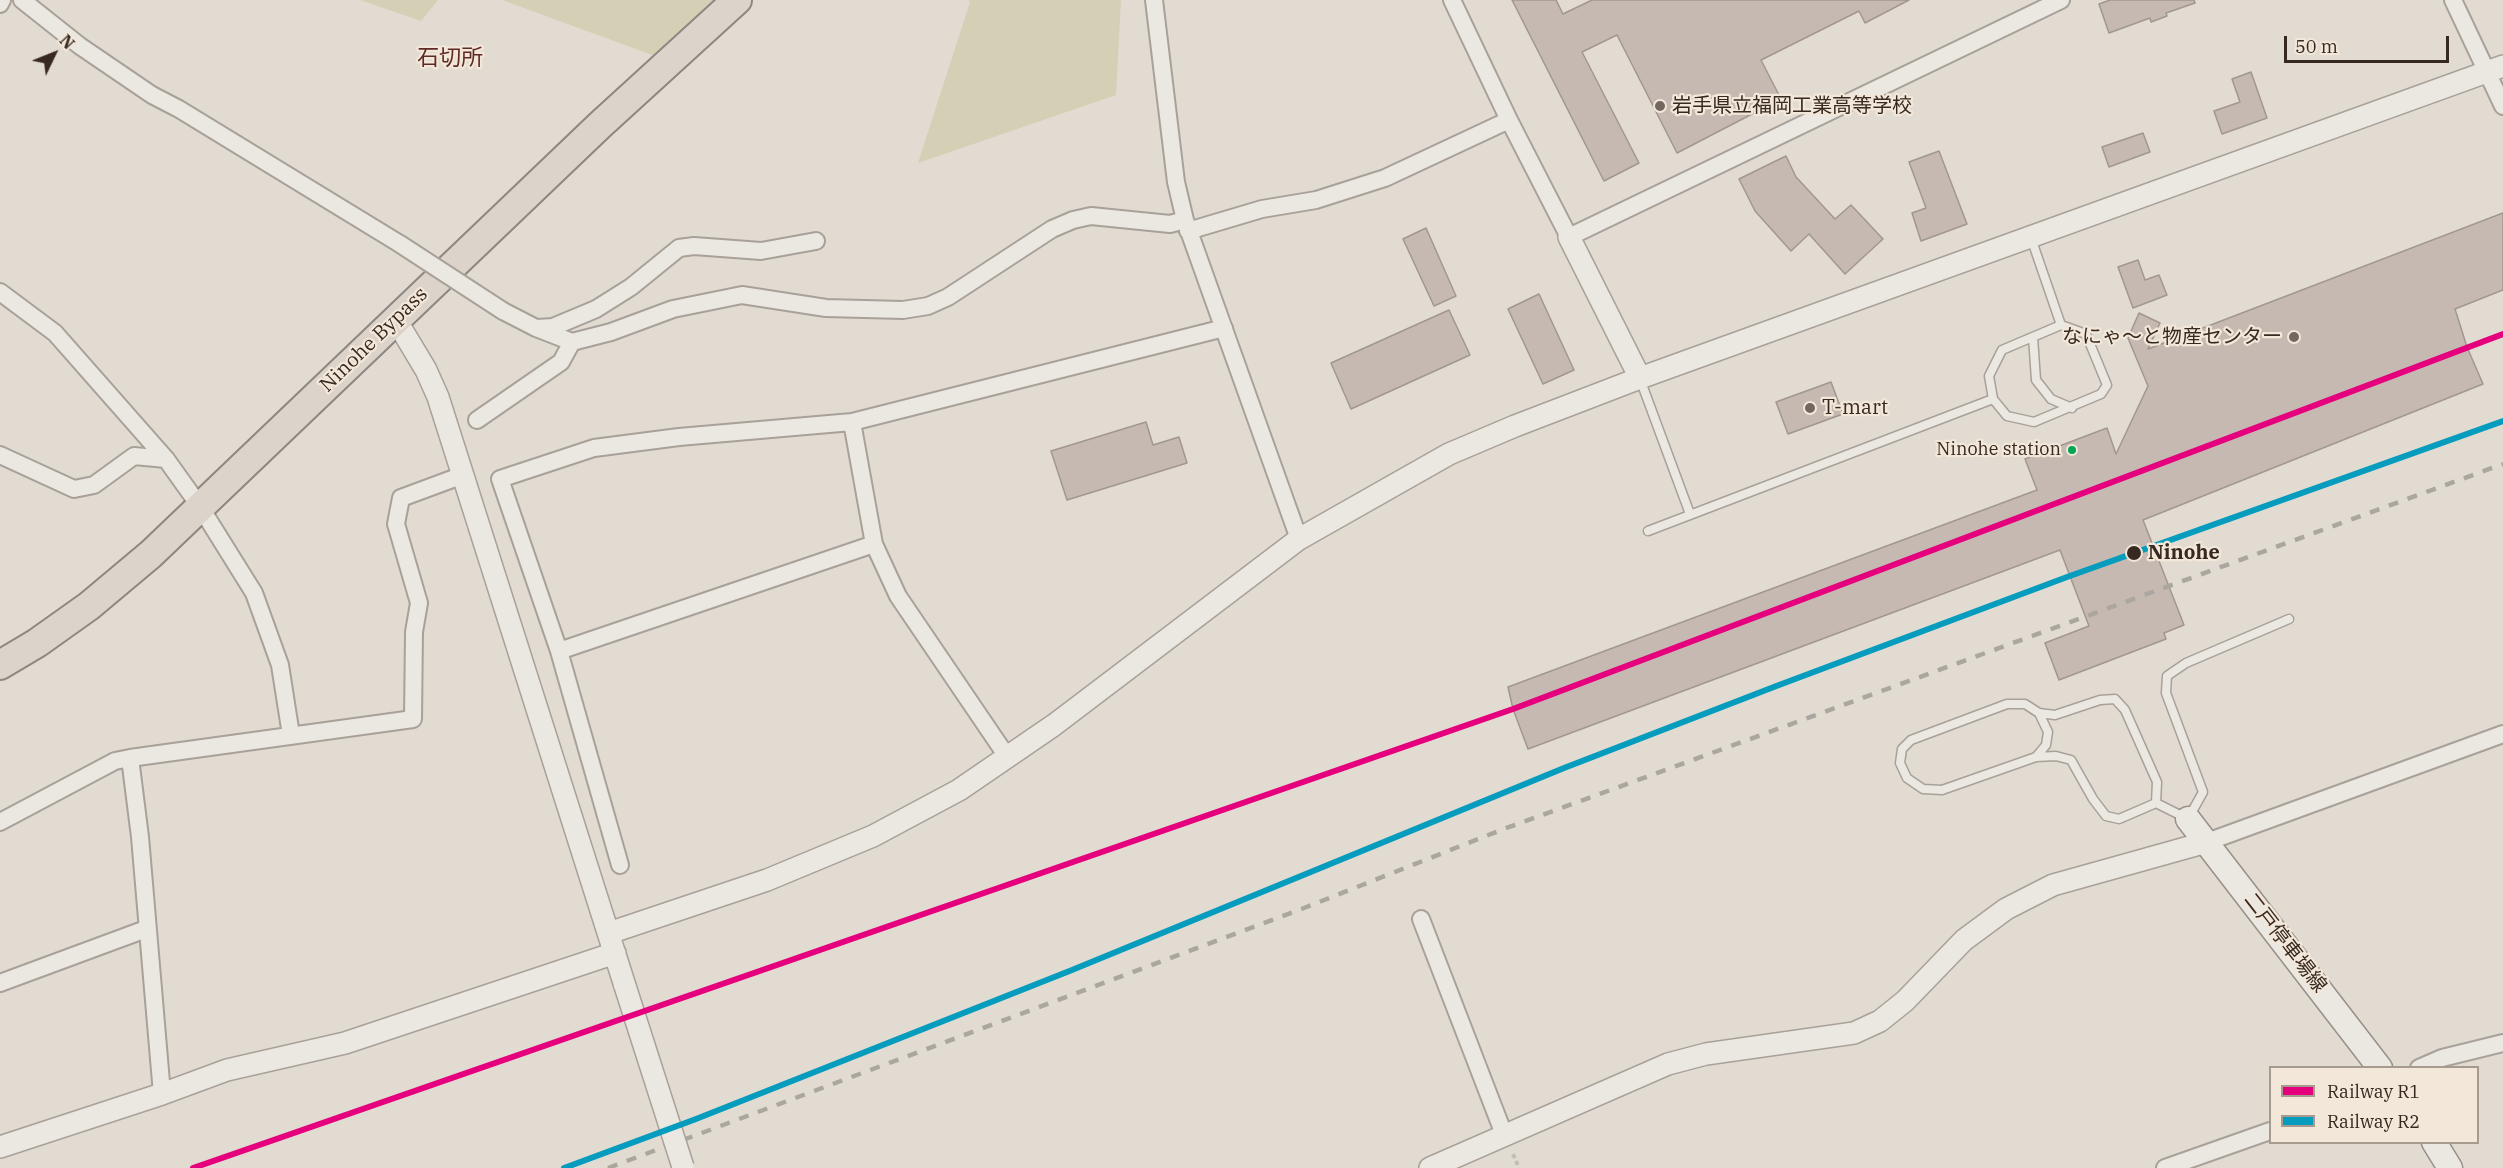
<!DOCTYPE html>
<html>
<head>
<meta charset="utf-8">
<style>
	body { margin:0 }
	#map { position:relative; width:2503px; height:1168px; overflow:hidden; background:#e2dbd1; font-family:"IBM Plex Serif",serif }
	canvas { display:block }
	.legend { position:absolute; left:2269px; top:1066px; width:210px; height:78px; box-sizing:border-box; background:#f2e7d8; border:2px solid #a79b8f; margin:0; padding:8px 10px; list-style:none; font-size:18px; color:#372921 }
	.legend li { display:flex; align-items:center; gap:12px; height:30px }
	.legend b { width:30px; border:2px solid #a79b8f }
	.north { position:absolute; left:24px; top:24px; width:60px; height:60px; -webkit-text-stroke:4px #f2e7d8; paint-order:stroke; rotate:47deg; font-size:16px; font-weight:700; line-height:24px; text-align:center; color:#372921 }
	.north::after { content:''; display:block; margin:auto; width:21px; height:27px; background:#372921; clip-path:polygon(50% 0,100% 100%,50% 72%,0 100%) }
	.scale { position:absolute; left:2284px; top:36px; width:165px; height:27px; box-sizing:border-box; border:3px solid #372921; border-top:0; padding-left:8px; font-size:18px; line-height:21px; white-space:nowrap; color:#372921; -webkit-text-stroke:4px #f2e7d8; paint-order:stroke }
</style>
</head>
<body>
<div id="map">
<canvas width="2503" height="1168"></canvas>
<ul class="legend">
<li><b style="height:8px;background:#e5007d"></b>Railway R1</li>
<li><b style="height:8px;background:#069cbd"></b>Railway R2</li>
</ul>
<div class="north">N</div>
<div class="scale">50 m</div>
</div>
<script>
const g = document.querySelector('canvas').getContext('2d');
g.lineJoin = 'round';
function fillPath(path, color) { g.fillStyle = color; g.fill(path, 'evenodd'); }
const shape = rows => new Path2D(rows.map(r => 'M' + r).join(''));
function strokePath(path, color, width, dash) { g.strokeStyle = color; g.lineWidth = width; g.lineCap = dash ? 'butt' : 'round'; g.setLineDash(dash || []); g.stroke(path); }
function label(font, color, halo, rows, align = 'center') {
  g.font = font + ' "IBM Plex Serif","Noto Sans JP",serif'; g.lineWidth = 4.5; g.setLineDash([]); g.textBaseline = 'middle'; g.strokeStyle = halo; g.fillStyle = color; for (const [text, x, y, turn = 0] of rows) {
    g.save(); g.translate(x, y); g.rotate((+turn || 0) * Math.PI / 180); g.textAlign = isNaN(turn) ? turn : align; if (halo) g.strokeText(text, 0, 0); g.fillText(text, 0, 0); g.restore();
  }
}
const green = shape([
	[360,0,438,0,421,21],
	[502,0,720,0,655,56],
	[968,0,1121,0,1116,95,918,163,970,2]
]);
const building = shape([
	[1512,0,1556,0,1563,14,1592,0,1909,0,1865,23,1859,11,1761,60,1781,99,1677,153,1617,35,1582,52,1639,163,1604,181,1512,0],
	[2110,0,2194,0,2195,3,2166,13,2167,16,2151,22,2150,18,2109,33,2099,4,2110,0],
	[2251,72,2267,118,2222,134,2214,111,2240,102,2232,79,2251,72],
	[2143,133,2150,152,2109,167,2102,147,2143,133],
	[1939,151,1967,224,1921,241,1912,213,1926,208,1909,162,1939,151],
	[1786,156,1796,177,1835,219,1851,205,1883,239,1845,274,1809,234,1791,251,1755,211,1739,179,1786,156],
	[2503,213,2503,290,2455,309,2467,347,2483,384,2143,520,2184,625,2164,633,2166,639,2059,680,2045,643,2089,626,2060,550,1528,749,1513,709,1508,687,2037,490,2025,459,2107,428,2116,454,2148,386,2128,338,2139,313,2160,323,2148,349,2503,213],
	[1426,228,1456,296,1434,306,1403,239,1426,228],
	[2138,260,2145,280,2159,275,2167,295,2133,308,2118,267,2138,260],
	[1539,294,1574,370,1543,384,1508,309,1539,294],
	[1449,310,1470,355,1351,409,1331,363,1449,310],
	[1831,382,1843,414,1788,434,1776,402,1831,382],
	[1146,422,1153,445,1179,437,1187,463,1067,500,1051,451,1146,422]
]);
const path = shape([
	[1513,1154,1519,1168]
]);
const service = shape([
	[2031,238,2061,325,2086,334,2107,385,2101,394,2034,422,2007,416,1993,399,1989,376,2002,350,2061,325],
	[2033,337,2036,380,2051,399,2072,408],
	[1640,379,1690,514],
	[1648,531,1993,399],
	[2036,757,2046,745,2048,732,2039,713],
	[2156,803,2157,782,2125,710,2115,699,2100,700,2055,715,2039,713,2025,704,2007,704,1911,740,1902,749,1900,763,1907,778,1923,789,1942,790,2036,757,2056,756,2071,760,2093,799,2106,816,2119,819,2156,803,2188,819,2203,792,2166,693,2167,676,2186,663,2289,619]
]);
const minor = shape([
	[22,0,80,46,152,95,179,109,400,244],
	[1154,0,1176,182,1185,220,1299,539],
	[1452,0,1509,120,1569,237,2061,0],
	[2453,0,2503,106],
	[0,4,2,0],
	[1188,231,1262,209,1316,200,1385,178,1509,120],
	[0,292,55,333,166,459,201,508,254,593,280,665,291,735],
	[503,311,536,328,572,342,611,332,673,309,742,295,826,308,903,310,928,306,948,297,1052,229,1073,220,1091,216,1170,224,1185,220],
	[537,328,553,327,596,309,631,287,679,248,694,246,761,251,816,241],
	[477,420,561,362,572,342],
	[852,422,874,544,898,596,1008,758],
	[0,455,74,489,94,485,134,456,166,459],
	[559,651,874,544],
	[0,822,115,761,130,758],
	[2207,842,2503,734],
	[620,865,559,651,500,479,594,448,679,437,852,422,1224,328],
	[1421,919,1505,1137],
	[0,983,146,929],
	[2419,1068,2442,1058,2503,1043],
	[162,1094,140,837,130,758,413,719,414,632,419,603,396,524,401,498,463,475],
	[2165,1168,2270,1131]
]);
const tertiary = shape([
	[1569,237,1640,378],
	[396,320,426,370,438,397,625,986],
	[609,933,767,880,873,836,959,790,1054,725,1299,539,1449,454,1515,426,1640,378,2503,66],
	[0,1147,162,1094,227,1070,345,1043,615,953],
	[1430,1168,1668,1064,1706,1054,1854,1033,1880,1021,1905,1001,1964,940,2006,909,2053,885,2207,842]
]);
const secondary = shape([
	[2188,819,2380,1068],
	[2434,1142,2450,1168]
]);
const trunk = shape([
	[0,665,37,643,89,606,151,554,600,125,737,0]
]);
const rail = shape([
	[564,1168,696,1119,1072,970,1564,768,1779,685,2067,577,2503,421],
	[608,1168,1304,908,1501,830,2503,464]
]);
const minorBridge = shape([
	[400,244,503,311]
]);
const tertiaryBridge = shape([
	[625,986,683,1167]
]);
const rail1 = shape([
	[193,1168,1513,709,2503,334]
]);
const rail2 = shape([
	[564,1168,696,1119,1072,970,1564,768,1779,685,2067,577,2503,421]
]);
const markers = [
	[1660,106,6,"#73675f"],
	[2294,337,6,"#73675f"],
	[1810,408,6,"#73675f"],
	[2072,450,5,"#00a651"],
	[2134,553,8,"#372921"]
];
const busNames = [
	["Ninohe station",2061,450]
];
const poiNames = [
	["岩手県立福岡工業高等学校",1672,106],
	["なにゃ～と物産センター",2282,337,"right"],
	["T-mart",1822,408]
];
const streetNames = [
	["Ninohe Bypass",374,340,-44],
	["二戸停車場線",2285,943,52]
];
const stopNames = [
	["Ninohe",2148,553]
];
const quarterNames = [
	["石切所",450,59]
];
fillPath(green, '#d3d0b5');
fillPath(building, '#c6b9b2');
strokePath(building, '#a29790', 1.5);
strokePath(service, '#a8a199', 11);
strokePath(minor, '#a8a199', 20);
strokePath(tertiary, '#a8a199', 24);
strokePath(secondary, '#989089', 27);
strokePath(trunk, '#8e8680', 32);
strokePath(path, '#c4beb8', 4, [4.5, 3]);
strokePath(service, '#ebe7e1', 8);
strokePath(minor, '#ebe7e1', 16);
strokePath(tertiary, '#ebe7e1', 21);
strokePath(secondary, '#ebe7e1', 24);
strokePath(trunk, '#dcd4ca', 28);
strokePath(rail, '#aca6a1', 4.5, [10, 10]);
strokePath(minorBridge, '#a8a199', 20, []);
strokePath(tertiaryBridge, '#a8a199', 24, []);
strokePath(minorBridge, '#ebe7e1', 16);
strokePath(tertiaryBridge, '#ebe7e1', 21);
strokePath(rail1, '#e5007d', 6);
strokePath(rail2, '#069cbd', 6);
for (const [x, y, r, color] of markers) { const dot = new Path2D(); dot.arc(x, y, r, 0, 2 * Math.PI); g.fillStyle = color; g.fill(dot); strokePath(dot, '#f2e7d8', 2); }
label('18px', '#372921', '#f2e7d8', busNames, 'right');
label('20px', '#372921', '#f2e7d8', poiNames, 'left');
label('20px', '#372921', '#f2e7d8', streetNames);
label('bold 20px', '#372921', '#f2e7d8', stopNames, 'left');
label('22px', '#5f2a25', '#f2e7d8', quarterNames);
</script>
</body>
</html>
